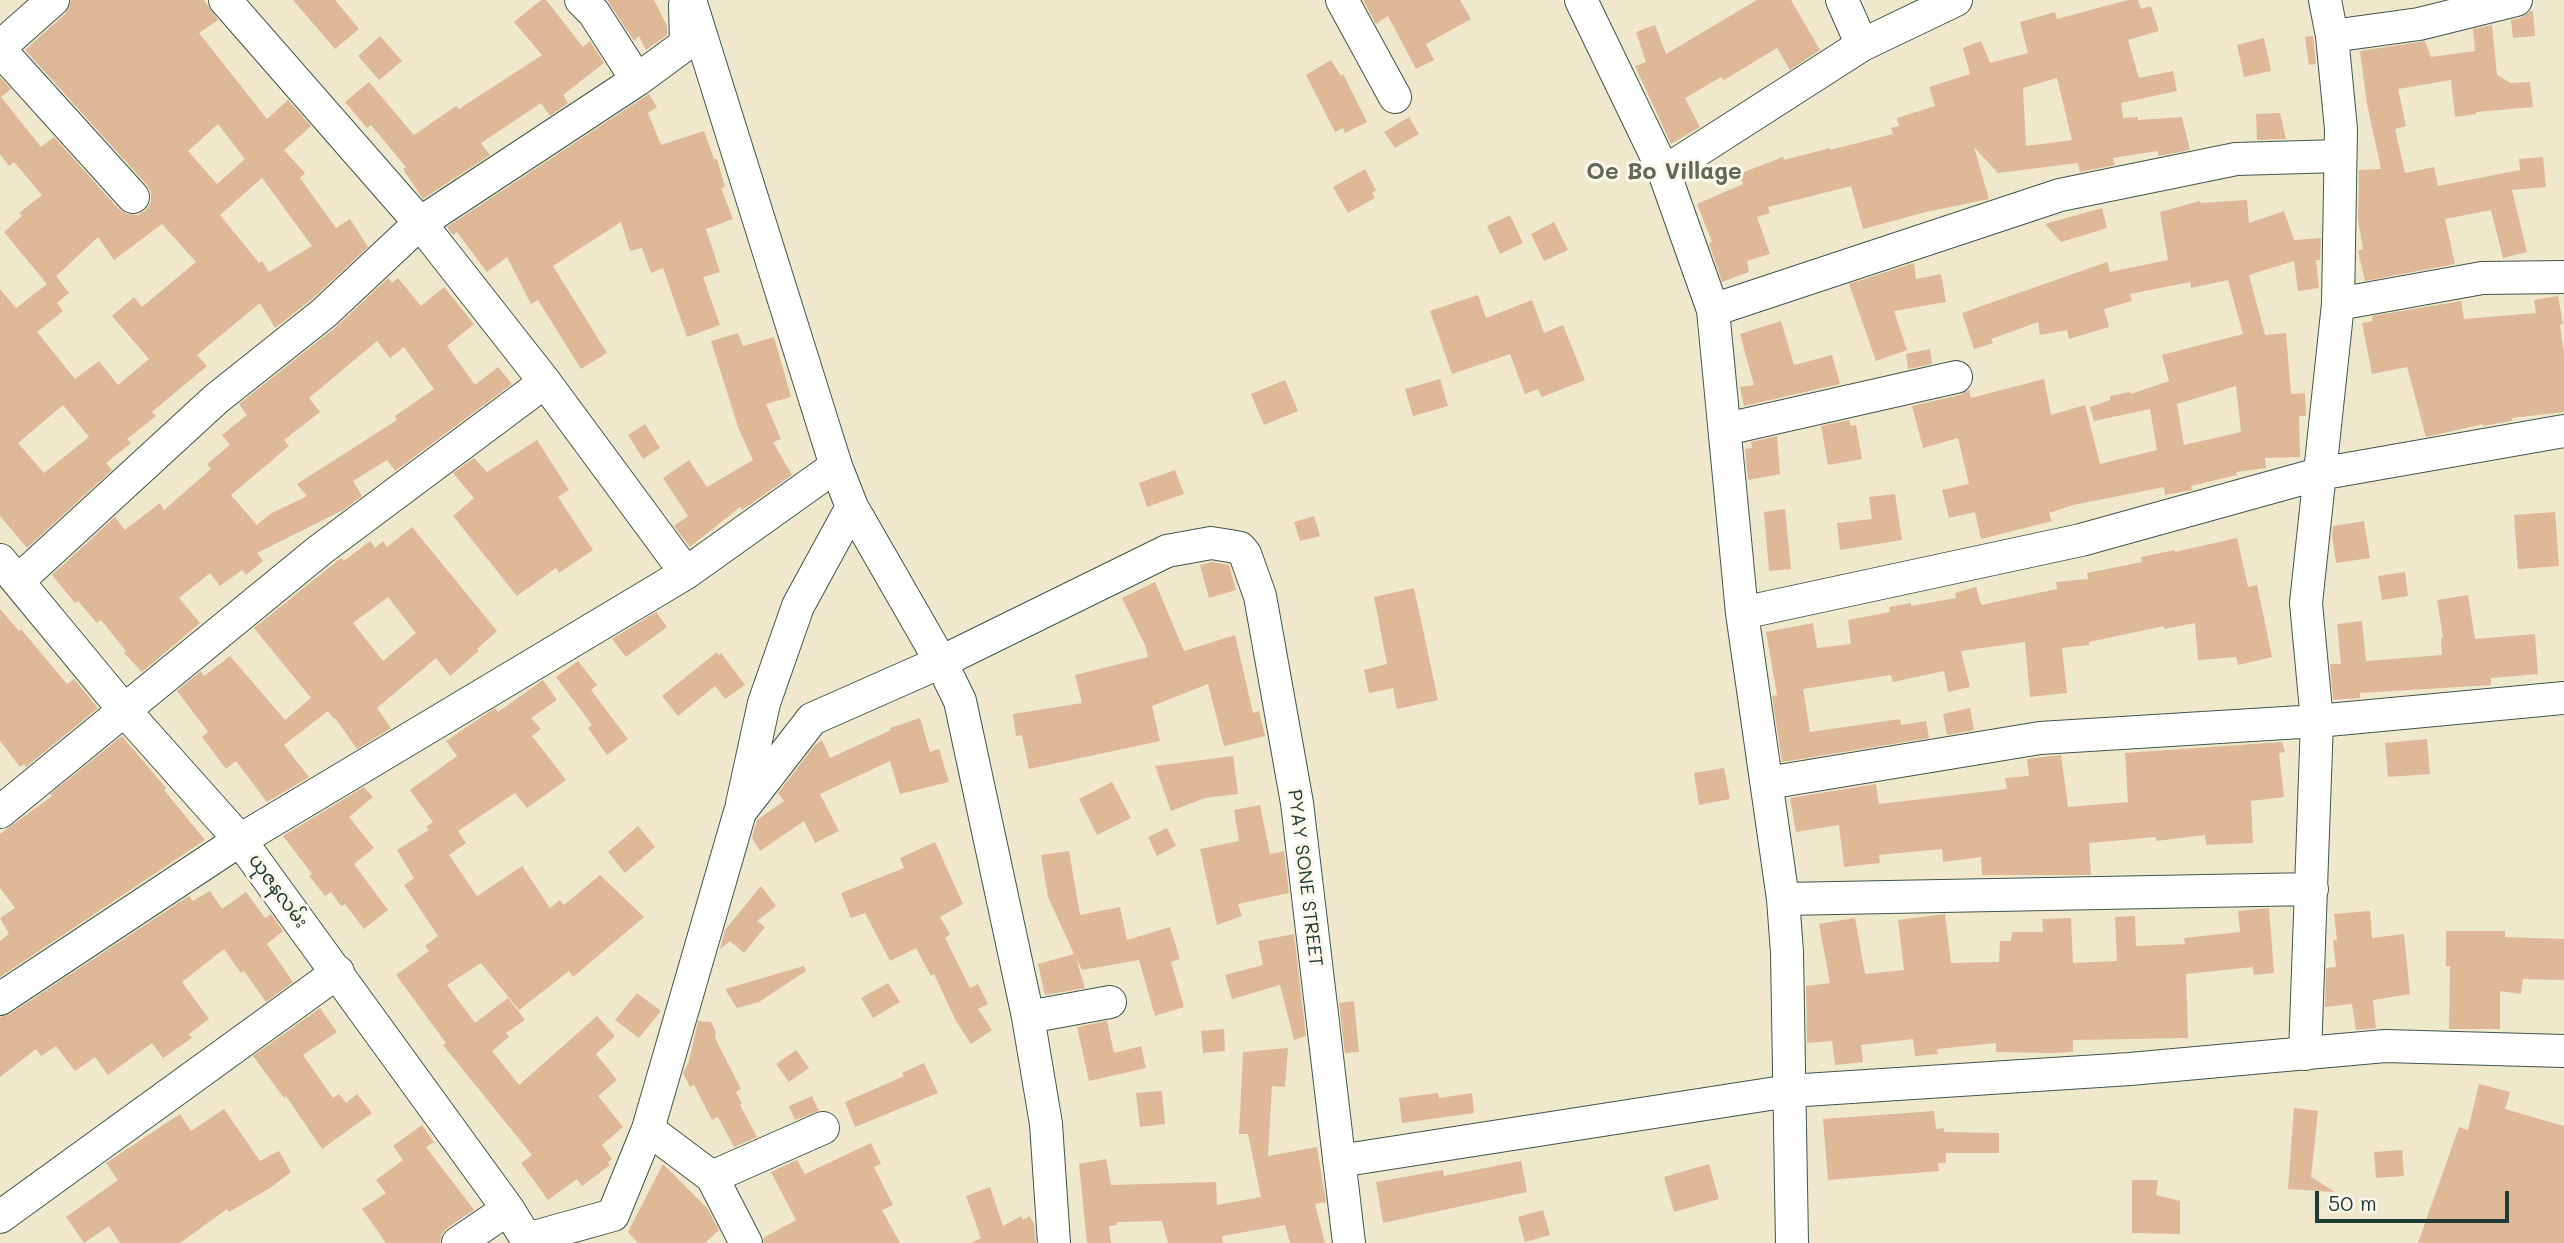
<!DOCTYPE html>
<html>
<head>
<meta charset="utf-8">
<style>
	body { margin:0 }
	#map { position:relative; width:2564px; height:1243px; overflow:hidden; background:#efe8cd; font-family:Mali,sans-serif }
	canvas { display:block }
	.scale { position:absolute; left:2315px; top:1191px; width:194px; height:32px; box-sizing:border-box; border:4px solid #1f3d34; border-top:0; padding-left:9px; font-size:21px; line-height:24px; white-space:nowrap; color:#1f3d34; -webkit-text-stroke:5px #fbf7ec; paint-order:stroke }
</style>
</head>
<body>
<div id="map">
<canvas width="2564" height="1243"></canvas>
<div class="scale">50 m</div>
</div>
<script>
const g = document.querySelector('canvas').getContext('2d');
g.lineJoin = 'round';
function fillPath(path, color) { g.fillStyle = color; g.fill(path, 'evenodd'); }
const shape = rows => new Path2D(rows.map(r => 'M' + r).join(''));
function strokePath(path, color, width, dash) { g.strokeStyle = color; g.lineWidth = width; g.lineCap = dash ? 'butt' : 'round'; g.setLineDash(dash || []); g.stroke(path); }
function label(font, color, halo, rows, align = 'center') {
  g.font = font + ' Mali,"Noto Sans Myanmar",sans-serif'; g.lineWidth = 6; g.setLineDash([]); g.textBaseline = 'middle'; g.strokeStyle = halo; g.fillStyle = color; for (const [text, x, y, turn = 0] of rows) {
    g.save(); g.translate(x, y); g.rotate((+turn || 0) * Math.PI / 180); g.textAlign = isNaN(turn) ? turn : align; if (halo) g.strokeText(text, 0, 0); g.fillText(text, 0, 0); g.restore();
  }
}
const building = shape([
	[71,0,204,0,218,20,199,33,267,119,288,100,311,126,284,150,305,173,300,178,336,228,350,219,368,247,312,299,275,328,260,303,197,355,207,366,152,412,156,416,127,439,131,443,106,463,112,470,27,548,0,516,0,289,16,308,47,284,4,232,22,216,19,213,42,195,14,162,9,166,0,154,0,77,11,89,1,97,41,147,54,137,119,209,127,214,138,215,146,210,151,202,151,192,147,185,25,50,65,14],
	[218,124,245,159,217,184,188,151],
	[262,178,312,246,269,272,262,261,259,263,220,215],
	[162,224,196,262,142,307,134,297,112,316,149,359,118,385,99,361,75,379,37,332,63,311,57,303,69,293,56,276,51,281,98,237,114,260],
	[63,405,89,437,44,473,18,443],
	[293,0,335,0,359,29,335,49],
	[541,0,546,0,583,47,590,41,604,63,563,95,568,103,550,116,541,103,481,143,490,155,423,199,403,169,406,167,371,125,367,128,345,102,369,82,414,135,456,106,459,109,542,55,514,22],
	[607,0,654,0,667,26,667,35,646,50,639,36,634,41],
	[1363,0,1460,0,1471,19,1426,44,1434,60,1416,69,1388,16,1376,24],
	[1757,0,1791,0,1820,50,1790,70,1777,48,1724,80,1721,77,1685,98,1700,127,1671,144,1635,66,1646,62,1636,32,1655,25,1666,54],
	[2128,0,2138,0,2141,9,2151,6,2159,31,2128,40,2139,78,2173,71,2177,91,2121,103,2123,118,2138,117,2138,120,2182,117,2190,150,2159,156,2157,151,2113,158,2115,165,2080,172,2078,163,1998,173,1974,147,1989,199,1926,212,1863,229,1851,186,1768,207,1770,213,1757,217,1770,254,1747,261,1749,272,1722,282,1709,243,1712,242,1697,204,1743,184,1739,174,1783,157,1784,160,1830,148,1830,150,1893,134,1891,128,1899,126,1897,118,1935,106,1929,87,1970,74,1963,48,1981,41,1990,63,2028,53,2020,22,2055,12,2057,19],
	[2057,78,2072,140,2026,146,2023,88],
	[2530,11,2533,11,2535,36,2513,38,2511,20,2521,18],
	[2492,25,2497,75,2511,83,2530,82,2533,107,2476,112,2476,114,2455,117,2451,80,2398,89,2406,126,2395,129,2405,173,2434,167,2438,186,2520,170,2519,159,2543,157,2546,187,2512,190,2527,252,2503,258,2491,210,2445,219,2455,264,2365,281,2358,251,2363,249,2358,219,2359,170,2381,169,2367,104,2360,51,2425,41,2431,57,2475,51,2473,29],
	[380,36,402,61,379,80,358,56],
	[2313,36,2316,64,2309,65,2305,37],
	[2264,38,2271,71,2244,77,2237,45],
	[1331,60,1341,76,1343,74,1367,122,1345,133,1343,128,1335,132,1306,75],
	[649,94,657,107,648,113,661,145,704,131,714,159,717,159,725,187,721,188,733,219,706,229,720,272,703,277,720,325,687,337,663,268,651,273,642,248,630,251,621,222,553,266,607,353,581,369,538,300,531,304,507,257,487,272,457,232,453,235,447,227],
	[2280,113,2286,139,2257,140,2256,114],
	[1409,117,1419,134,1395,148,1384,132],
	[1365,169,1376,190,1372,193,1375,198,1348,213,1333,187],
	[2247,200,2249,223,2284,211,2294,240,2321,238,2320,260,2316,260,2319,288,2298,291,2294,261,2249,275,2265,335,2286,333,2291,394,2305,393,2306,416,2299,416,2300,457,2265,458,2266,468,2236,472,2237,475,2191,486,2192,490,2165,495,2164,487,2073,505,2049,513,2052,521,1981,539,1975,512,1949,518,1942,490,1969,484,1958,438,1923,448,1912,406,1960,395,1969,390,1971,398,2044,379,2051,415,2085,405,2100,464,2157,450,2150,409,2094,421,2090,407,2110,400,2110,396,2130,392,2131,394,2169,381,2162,355,2243,334,2228,280,2191,288,2190,282,2130,294,2132,301,2104,309,2109,327,2069,339,2067,330,2040,335,2038,322,1991,339,1993,343,1974,349,1962,313,2107,262,2110,272,2168,260,2160,212,2200,201,2200,203],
	[2236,386,2241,432,2184,445,2177,404],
	[2102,208,2107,228,2061,242,2045,224],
	[1510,215,1523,243,1500,254,1487,226],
	[1554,222,1568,250,1544,261,1531,234],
	[1914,263,1916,279,1941,274,1946,302,1894,311,1907,350,1876,361,1849,284],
	[388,278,392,283,398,278,421,306,444,287,474,324,447,346,475,385,498,367,512,384,395,471,387,460,353,481,362,496,343,510,257,553,263,561,246,575,242,570,220,586,210,573,179,598,200,623,142,672,124,653,126,651,101,620,97,623,78,601,75,603,52,575,115,517,125,530,160,503,164,510,211,469,207,464,230,445,222,435,247,415,239,404,336,327],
	[377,341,390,358,404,347,434,389,395,416,397,420,297,484,307,496,270,514,257,525,231,495,289,446,284,440,320,412,309,398],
	[1478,295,1486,318,1532,300,1544,333,1563,325,1585,380,1542,397,1538,389,1525,394,1510,354,1452,374,1430,311],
	[2558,296,2563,324,2560,325,2564,354,2564,412,2512,418,2512,421,2483,426,2483,424,2426,437,2407,367,2372,374,2362,323,2373,321,2372,316,2461,301,2464,319,2536,313,2534,300],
	[1781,321,1794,365,1832,355,1840,384,1744,406,1740,387,1754,385,1740,334],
	[738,333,743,346,774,337,791,397,766,404,781,439,773,442,792,475,742,510,740,507,690,547,674,526,688,516,663,478,689,460,707,487,753,460,739,430,711,341],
	[1930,349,1932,364,1908,369,1906,354],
	[1440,379,1448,406,1413,416,1405,389],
	[1285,380,1298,411,1264,425,1251,394],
	[1849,420,1851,426,1856,425,1862,459,1828,465,1821,426],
	[645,424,660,448,643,459,628,435],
	[1777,436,1780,474,1748,480,1745,449,1752,448,1751,442],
	[537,440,569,490,558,497,593,550,559,573,556,568,517,596,453,516,474,498,453,473,474,458,487,472],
	[1175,470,1184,494,1147,507,1139,483],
	[1895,494,1902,540,1840,550,1837,523,1872,519,1869,497],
	[1785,509,1791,569,1769,571,1764,512],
	[2555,512,2559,566,2518,569,2514,515],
	[1314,516,1320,536,1300,541,1294,522],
	[2364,521,2370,558,2336,563,2332,536,2333,526],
	[412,527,497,631,477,649,479,651,450,676,436,658,377,708,391,728,357,749,335,718,334,719,328,711,284,745,309,777,267,802,236,761,226,769,202,737,208,732,206,729,177,691,201,671,204,676,230,656,285,720,311,698,254,628,341,558,344,561,370,541,375,548,383,541,387,547],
	[388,597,416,633,383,661,353,623],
	[2237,538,2248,587,2257,585,2272,657,2238,665,2236,657,2198,660,2195,623,2164,629,2164,626,2089,642,2089,645,2062,648,2067,693,2030,697,2025,642,1961,651,1970,687,1948,692,1944,671,1893,682,1891,675,1803,689,1810,732,1900,719,1901,725,1926,721,1929,738,1782,762,1772,696,1777,695,1766,632,1813,623,1817,648,1851,644,1848,620,1890,612,1889,607,1911,603,1911,606,1956,598,1955,593,1976,587,1981,605,2057,589,2056,582,2088,579,2087,573,2142,562,2141,557,2175,550,2175,552],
	[1212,562,1229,565,1236,590,1209,598,1200,565],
	[2405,572,2408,596,2382,600,2378,576],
	[1155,582,1184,651,1235,635,1253,713,1259,711,1265,736,1224,746,1208,684,1152,706,1160,741,1029,769,1022,735,1016,736,1013,714,1082,703,1075,675,1148,657,1145,645,1122,598],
	[1414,588,1438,700,1397,709,1393,688,1369,693,1364,670,1387,664,1374,597],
	[2468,595,2475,639,2535,634,2538,674,2491,678,2491,685,2360,693,2360,698,2333,700,2330,664,2341,664,2337,624,2362,621,2366,661,2442,655,2441,638,2443,637,2437,600],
	[0,609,19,631,21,629,67,684,74,679,98,708,26,767,24,764,20,767,0,741],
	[656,612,667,627,626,657,612,639],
	[717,652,718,655,721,653,745,685,725,699,715,686,678,716,662,696],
	[578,661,597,685,591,690,628,739,607,755,588,728,592,725,556,677],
	[543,680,557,700,531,718,541,729,532,736,566,780,527,808,515,793,458,831,466,843,449,855,477,896,522,866,550,908,560,900,564,905,600,875,644,917,573,977,569,971,519,1010,481,963,447,985,475,1023,508,998,525,1020,506,1033,509,1037,492,1051,519,1085,597,1016,615,1036,596,1054,617,1080,598,1096,623,1127,602,1145,612,1159,608,1162,610,1165,582,1186,577,1179,548,1200,521,1163,532,1155,443,1045,446,1043,396,975,429,951,425,946,438,936,404,885,414,878,397,850,429,830,426,827,433,822,410,790,457,756,446,741,495,708,498,712],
	[1970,708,1974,730,1947,735,1943,714],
	[920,718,930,752,939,749,949,782,900,794,890,761,820,794,839,831,815,843,804,821,760,851,752,838,757,820,784,801,778,793,815,745,822,740,830,758,891,730,890,728],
	[122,736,166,788,164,790,205,840,0,977,0,941,9,934,0,918,15,908,0,888,0,834,52,796,50,794],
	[2427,739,2430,774,2388,777,2385,743],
	[2282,742,2285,752,2279,753,2284,797,2251,801,2253,843,2206,845,2205,835,2156,841,2156,837,2089,843,2091,875,1982,875,1981,857,1943,862,1942,849,1879,855,1880,863,1844,867,1839,825,1796,832,1790,798,1876,784,1879,804,2007,789,2005,778,2029,776,2027,759,2061,755,2068,807,2128,802,2125,753],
	[1233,756,1238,794,1205,798,1171,811,1155,766],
	[1724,768,1730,799,1699,805,1694,773],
	[1112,782,1131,818,1097,835,1079,799],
	[364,787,373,797,349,817,374,848,354,864,388,910,364,929,345,904,341,906,331,892,325,896,309,876,312,874,283,836],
	[1260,805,1270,854,1284,851,1289,893,1238,904,1242,916,1217,925,1200,849,1239,841,1234,810],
	[638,826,655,847,625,873,608,852],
	[1167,828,1176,846,1157,856,1148,837],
	[935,842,963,904,940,917,950,934,945,938,970,988,978,984,988,1004,978,1009,992,1030,971,1044,956,1021,934,974,931,976,916,948,890,961,865,913,851,918,841,893,904,868,900,858],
	[1069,851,1080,915,1120,907,1127,940,1170,927,1180,959,1171,962,1184,1007,1155,1016,1139,960,1082,970,1076,958,1085,988,1045,995,1038,964,1074,954,1048,897,1041,855],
	[761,886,776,906,757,921,765,927,744,953,730,941,720,949,725,930],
	[210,891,222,909,246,892,265,918,271,914,283,931,267,944,293,982,266,1002,244,971,241,973,224,949,182,982,209,1019,189,1034,192,1038,163,1058,152,1043,108,1075,95,1057,75,1071,56,1046,41,1056,36,1049,0,1077,0,1017,10,1014,189,896,193,901],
	[2269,908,2274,973,2254,975,2253,967,2186,974,2188,1038,2073,1040,2073,1052,2050,1053,1996,1052,1996,1043,1937,1049,1938,1054,1915,1056,1913,1039,1861,1045,1863,1062,1835,1065,1832,1041,1807,1043,1806,986,1830,983,1819,924,1855,918,1865,974,1904,970,1898,920,1945,914,1951,963,1999,962,2000,941,2011,941,2012,932,2043,932,2042,919,2071,918,2073,963,2117,961,2115,917,2135,916,2136,946,2185,944,2184,938,2240,932,2238,911],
	[2370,911,2372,938,2404,934,2410,994,2373,1000,2376,1028,2356,1030,2352,1004,2325,1007,2326,968,2336,967,2333,940,2337,940,2334,914],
	[2446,931,2505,931,2505,937,2564,939,2564,980,2523,979,2521,994,2500,991,2500,1029,2449,1029,2450,966,2446,966],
	[1294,934,1306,1036,1294,1040,1280,985,1232,999,1225,975,1263,965,1258,941],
	[804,966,806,971,759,1002,737,1008,725,989],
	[888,983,900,1002,873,1018,861,998],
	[637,993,661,1011,639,1038,615,1020],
	[1354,1001,1359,1052,1345,1053,1339,1003],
	[320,1008,337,1032,303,1055,333,1098,339,1094,346,1103,357,1094,372,1113,322,1149,286,1096,284,1098,253,1056],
	[698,1021,711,1022,716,1032,715,1038,741,1089,736,1092,742,1104,740,1105,757,1137,734,1147,718,1117,712,1120,694,1085,690,1087,683,1073,689,1061],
	[1107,1021,1114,1053,1141,1046,1146,1068,1089,1081,1077,1027],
	[1224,1029,1225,1051,1203,1053,1201,1031],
	[1288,1048,1285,1087,1272,1086,1268,1156,1317,1147,1326,1202,1315,1204,1325,1243,1290,1243,1285,1225,1222,1236,1223,1243,1168,1243,1162,1221,1117,1222,1117,1225,1109,1226,1111,1243,1087,1243,1079,1164,1106,1159,1111,1185,1216,1182,1217,1205,1261,1197,1248,1134,1239,1134,1243,1052],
	[796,1050,809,1068,789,1082,776,1064],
	[924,1063,938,1093,855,1127,845,1102,904,1076,902,1073],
	[2479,1084,2510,1092,2505,1109,2564,1126,2564,1243,2418,1243,2459,1127,2468,1130],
	[1162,1091,1165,1124,1140,1127,1136,1093],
	[1438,1093,1439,1098,1472,1093,1474,1113,1402,1123,1399,1098],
	[812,1096,819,1111,795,1120,789,1106],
	[2294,1108,2318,1111,2311,1177,2335,1192,2288,1189],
	[224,1109,260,1161,279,1151,291,1172,270,1188,229,1212,227,1209,180,1243,120,1243,109,1226,84,1243,66,1217,118,1180,106,1163,180,1114,191,1131],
	[1934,1111,1936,1129,1944,1128,1944,1132,1999,1133,1999,1153,1946,1153,1946,1163,1938,1163,1939,1171,1828,1180,1823,1119],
	[422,1125,434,1142,426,1147,474,1210,447,1228,442,1234,440,1243,386,1243,362,1209,386,1193,376,1180,403,1160,393,1146],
	[871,1143,881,1164,874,1167,893,1205,882,1210,900,1243,764,1243,763,1238,796,1220,771,1172,797,1160,805,1174],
	[2402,1150,2404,1176,2376,1178,2374,1152],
	[1521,1161,1527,1192,1383,1223,1376,1182,1443,1170,1444,1176],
	[663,1164,707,1208,719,1230,705,1243,638,1243,628,1232],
	[1709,1164,1719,1199,1674,1212,1664,1177],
	[2132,1180,2158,1180,2156,1195,2180,1201,2180,1234,2132,1233],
	[990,1187,1003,1226,1021,1216,1023,1220,1030,1216,1034,1224,1036,1243,971,1243,981,1238,966,1196],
	[1543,1210,1550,1235,1525,1242,1518,1217]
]);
const minor = shape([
	[225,0,420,223,545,382,686,573],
	[581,0,594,13,637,80],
	[690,0,836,466,852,507,941,662,960,701,1028,1017,1046,1124,1054,1243],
	[1342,0,1395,97],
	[1581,0,1664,172,1713,310,1742,613,1783,899,1787,952,1792,1243],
	[1842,0,1862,45],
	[2332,36,2419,24,2516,0],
	[0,47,53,0],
	[0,50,133,197],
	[1664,172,1862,45,1956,0],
	[2338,304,2482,278,2564,277],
	[1713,310,2060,195,2236,159,2340,156],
	[1726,429,1956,377],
	[0,560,125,711,240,840,508,1209,529,1243],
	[18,581,216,399,324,313,420,223,637,80,686,44,685,5],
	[1742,613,2081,540,2319,474,2564,431],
	[1767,783,2040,738,2317,721,2564,698],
	[742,804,764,703,798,606,852,507],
	[0,812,320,550,545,382],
	[1783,899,2312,889],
	[0,999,240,840,686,573,836,466],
	[1028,1017,1110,1002],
	[2305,1054,2317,721,2306,603,2338,304,2341,129,2332,36,2325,0],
	[648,1129,740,812,812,719,941,662,1167,551,1211,543,1230,546,1240,548,1245,554,1260,596,1297,803,1349,1243],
	[1339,1161,1789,1091,2130,1069,2385,1046,2564,1051],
	[712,1177,823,1128],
	[0,1217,338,972],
	[527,1239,613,1215,648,1129,712,1177,746,1243],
	[458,1243,508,1209]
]);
const streetNames = [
	["PYAY SONE STREET",1305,878,83],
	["ယုဇနလမ်း",278,891,54]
];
const quarterNames = [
	["Oe Bo Village",1664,172]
];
fillPath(building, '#dfb897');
strokePath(minor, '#3e574b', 34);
strokePath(minor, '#fff', 32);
label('19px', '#1f3d34', '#fbf7ec', streetNames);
label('bold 23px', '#626857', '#fbf7ec', quarterNames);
</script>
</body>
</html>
